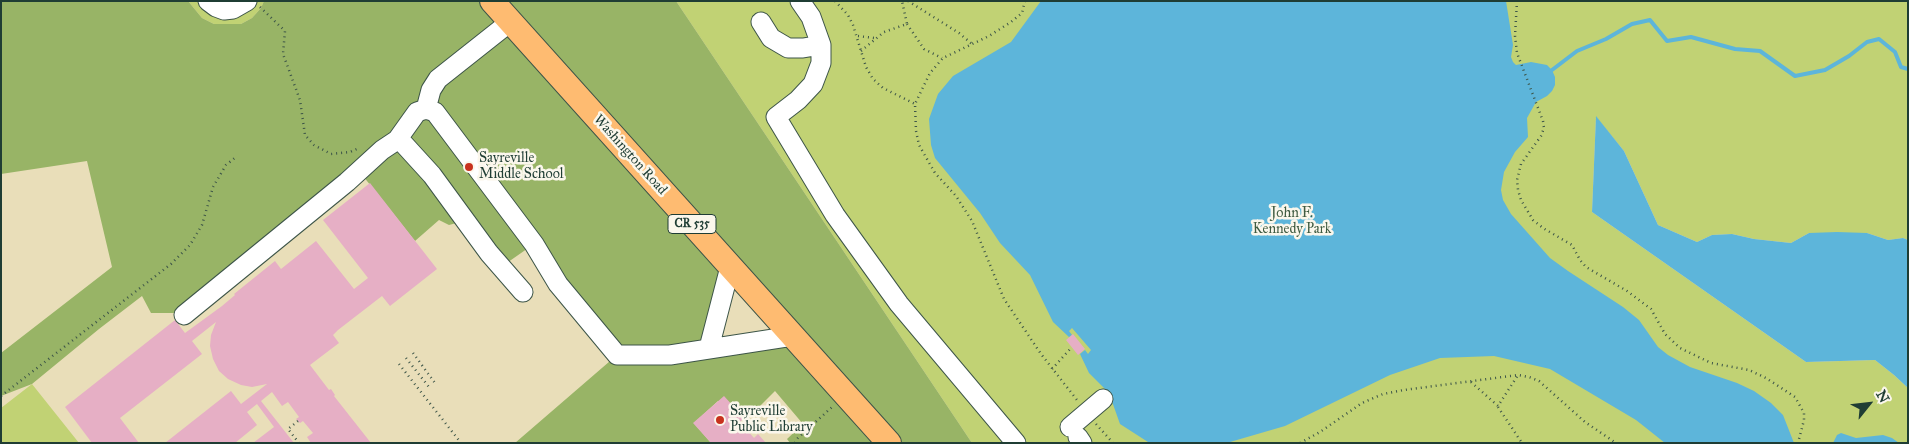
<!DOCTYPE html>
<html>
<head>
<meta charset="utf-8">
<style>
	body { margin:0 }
	#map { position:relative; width:1909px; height:444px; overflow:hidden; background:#e9deb9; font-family:"IM FELL Great Primer",serif }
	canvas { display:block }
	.frame { position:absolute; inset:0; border:2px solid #1f3d34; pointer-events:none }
	.north { position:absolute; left:1844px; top:379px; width:50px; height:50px; -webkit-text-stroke:4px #fbf7ec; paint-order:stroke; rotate:61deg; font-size:14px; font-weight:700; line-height:20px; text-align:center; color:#1f3d34 }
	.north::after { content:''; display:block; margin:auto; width:18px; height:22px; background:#1f3d34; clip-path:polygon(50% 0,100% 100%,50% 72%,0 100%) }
</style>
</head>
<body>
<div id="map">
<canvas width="1909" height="444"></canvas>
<div class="frame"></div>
<div class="north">N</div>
</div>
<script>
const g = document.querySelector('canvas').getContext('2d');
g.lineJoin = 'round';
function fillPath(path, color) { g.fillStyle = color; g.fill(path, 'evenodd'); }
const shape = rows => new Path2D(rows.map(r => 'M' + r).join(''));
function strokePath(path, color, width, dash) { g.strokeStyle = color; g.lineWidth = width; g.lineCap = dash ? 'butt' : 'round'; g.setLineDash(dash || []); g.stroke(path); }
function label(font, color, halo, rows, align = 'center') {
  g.font = font + ' "IM FELL Great Primer",serif'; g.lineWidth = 5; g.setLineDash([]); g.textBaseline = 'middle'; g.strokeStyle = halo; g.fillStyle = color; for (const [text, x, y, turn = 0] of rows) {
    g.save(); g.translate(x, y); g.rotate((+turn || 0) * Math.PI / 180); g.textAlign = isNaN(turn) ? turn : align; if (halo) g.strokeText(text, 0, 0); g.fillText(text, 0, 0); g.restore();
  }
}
const green = shape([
	[188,1,264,1,261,8,252,18,241,24,228,26,214,24,202,18],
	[676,1,1908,1,1908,240,1903,238,1888,240,1867,233,1809,233,1791,243,1754,239,1732,234,1712,235,1697,242,1658,225,1624,151,1596,117,1592,212,1806,362,1875,360,1894,375,1908,388,1908,443,972,443],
	[32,384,79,443,1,443,1,408]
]);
const forest = shape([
	[1,1,188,1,202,18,214,24,241,24,252,18,261,8,264,1,676,1,972,443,790,443,787,439,803,424,775,391,756,410,747,410,741,415,736,410,718,401,694,423,711,443,515,443,617,355,534,244,501,267,464,221,449,225,439,220,415,241,359,171,184,315,174,313,151,313,142,296,99,329,32,384,1,396,1,353,112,267,87,161,1,174],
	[731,268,793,336,710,348]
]);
const water = shape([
	[1041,1,1506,1,1513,45,1511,57,1513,62,1516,65,1531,62,1547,65,1552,70,1555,77,1555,85,1552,91,1547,96,1536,102,1527,118,1528,137,1515,152,1504,172,1501,190,1503,200,1511,214,1550,258,1568,271,1623,307,1639,320,1658,347,1668,355,1690,367,1737,383,1754,391,1771,403,1783,415,1794,443,1665,443,1636,420,1550,369,1494,356,1440,358,1390,375,1285,426,1230,442,1148,442,1120,424,1109,393,1089,373,1080,354,1085,350,1088,354,1091,350,1072,328,1069,331,1072,335,1069,337,1053,322,1030,275,1000,243,980,213,935,158,931,145,929,119,938,94,953,76,1011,42],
	[1596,116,1624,151,1658,225,1697,242,1712,235,1732,234,1754,239,1791,243,1809,233,1837,232,1867,233,1888,240,1903,238,1908,240,1908,388,1894,375,1875,360,1806,362,1592,212],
	[1841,433,1856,438,1883,435,1892,438,1899,443,1833,443,1837,435]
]);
const stream = shape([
	[1552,70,1577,51,1606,39,1632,24,1650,20,1667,41,1691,37,1735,49,1760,51,1795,76,1825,70,1849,56,1867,42,1879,39,1895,52,1901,67,1908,69]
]);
const building = shape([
	[370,183,437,269,390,306,382,296,338,330,333,335,339,343,310,365,329,390,331,389,335,395,334,396,371,443,311,443,307,437,313,433,303,421,300,423,296,419,299,417,288,402,282,406,272,392,261,401,294,443,253,443,274,427,257,404,247,412,257,425,235,443,165,443,231,391,241,404,267,384,252,387,241,385,228,379,219,371,213,359,210,346,211,335,216,322,192,341,202,354,120,418,139,443,92,443,65,407,175,320,185,333,222,306,235,295,234,294,275,261,281,269,316,241,354,289,368,278,323,220],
	[1073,334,1085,349,1078,355,1066,340],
	[724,396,744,418,740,422,754,438,758,434,766,443,711,443,693,423]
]);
const path = shape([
	[835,1,848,15,853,25,866,67,873,79,883,88,915,104],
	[908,1,959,33,972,44],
	[1025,1,1022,13,1011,22,989,36,943,58,930,73,915,104,916,131,919,145,935,173,956,196,972,221,1004,299,1041,354,1077,400],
	[1517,1,1515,36,1517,53,1543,121,1544,128,1541,136,1521,164,1517,180,1518,190,1521,200,1533,220,1543,228,1572,245,1580,260,1586,267,1627,291,1651,309,1665,334,1680,348,1711,363,1749,370,1766,378,1795,397,1804,413,1804,420,1798,443],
	[260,7,285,31,283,54,300,100,305,135,314,145,331,154,350,152,359,148],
	[907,24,924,49,942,58],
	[858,36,874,38],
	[861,51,884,32,907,24,902,1],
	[413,353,435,383],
	[406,358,429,387],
	[399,364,461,443],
	[1052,369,1072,347],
	[1471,382,1498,406,1518,375],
	[1,396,171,264,190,245,202,225,213,187,226,165,236,157],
	[1498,407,1522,443],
	[298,421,288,429,299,443],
	[1096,424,1113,443],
	[795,443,798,438,832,407],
	[1300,443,1320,432,1362,403,1383,394,1404,390,1518,375,1529,377,1539,381,1585,422,1616,443]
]);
const minor = shape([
	[208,1,216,7,224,10,233,9,247,1],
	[800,1,811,17,821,45,821,63,813,84,798,100,776,117,835,215,899,304,1016,443],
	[761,22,771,38,788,48,803,48,821,45],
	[426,109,431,90,438,79,510,22],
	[397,140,401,141,432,175,489,253,523,292],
	[184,315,347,182,382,150,397,140,417,112,426,109,435,112,534,244,558,284,617,355,670,355,793,336],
	[709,348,730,267],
	[1070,427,1103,399],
	[1078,437,1082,443]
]);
const major = shape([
	[492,1,889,443]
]);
const markers = [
	[469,167,5,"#c8321e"],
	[720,420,5,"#c8321e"]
];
const shields = [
	[692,224,48]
];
const shieldNames = [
	["CR 535",692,224]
];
const streetNames = [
	["Washington Road",630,155,48]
];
const poiNames = [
	["Sayreville",479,159],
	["Middle School",479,175],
	["Sayreville",730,412],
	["Public Library",730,428]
];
const parkNames = [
	["John F.",1292,214],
	["Kennedy Park",1292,230]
];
fillPath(green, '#c1d274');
fillPath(forest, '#98b466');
fillPath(water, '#5db5da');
strokePath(stream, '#5db5da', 4);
fillPath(building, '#e6afc5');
strokePath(minor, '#3d5548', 21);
strokePath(major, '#3d5548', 26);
strokePath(path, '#3d5548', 2.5, [1, 4]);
strokePath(minor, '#fff', 19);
strokePath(major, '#febb71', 24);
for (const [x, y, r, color] of markers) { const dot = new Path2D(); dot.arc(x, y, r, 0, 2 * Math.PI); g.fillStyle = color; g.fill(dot); strokePath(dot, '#fbf7ec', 2); }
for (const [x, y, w] of shields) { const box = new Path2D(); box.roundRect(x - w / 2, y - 9.5, w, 19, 4); g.fillStyle = '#fbf7ec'; g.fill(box); strokePath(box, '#1f3d34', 1); }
label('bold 12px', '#1f3d34', null, shieldNames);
label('14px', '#1f3d34', '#fbf7ec', streetNames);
label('14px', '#1f3d34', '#fbf7ec', poiNames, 'left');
label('14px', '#3f5b41', '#fbf7ec', parkNames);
</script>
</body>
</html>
